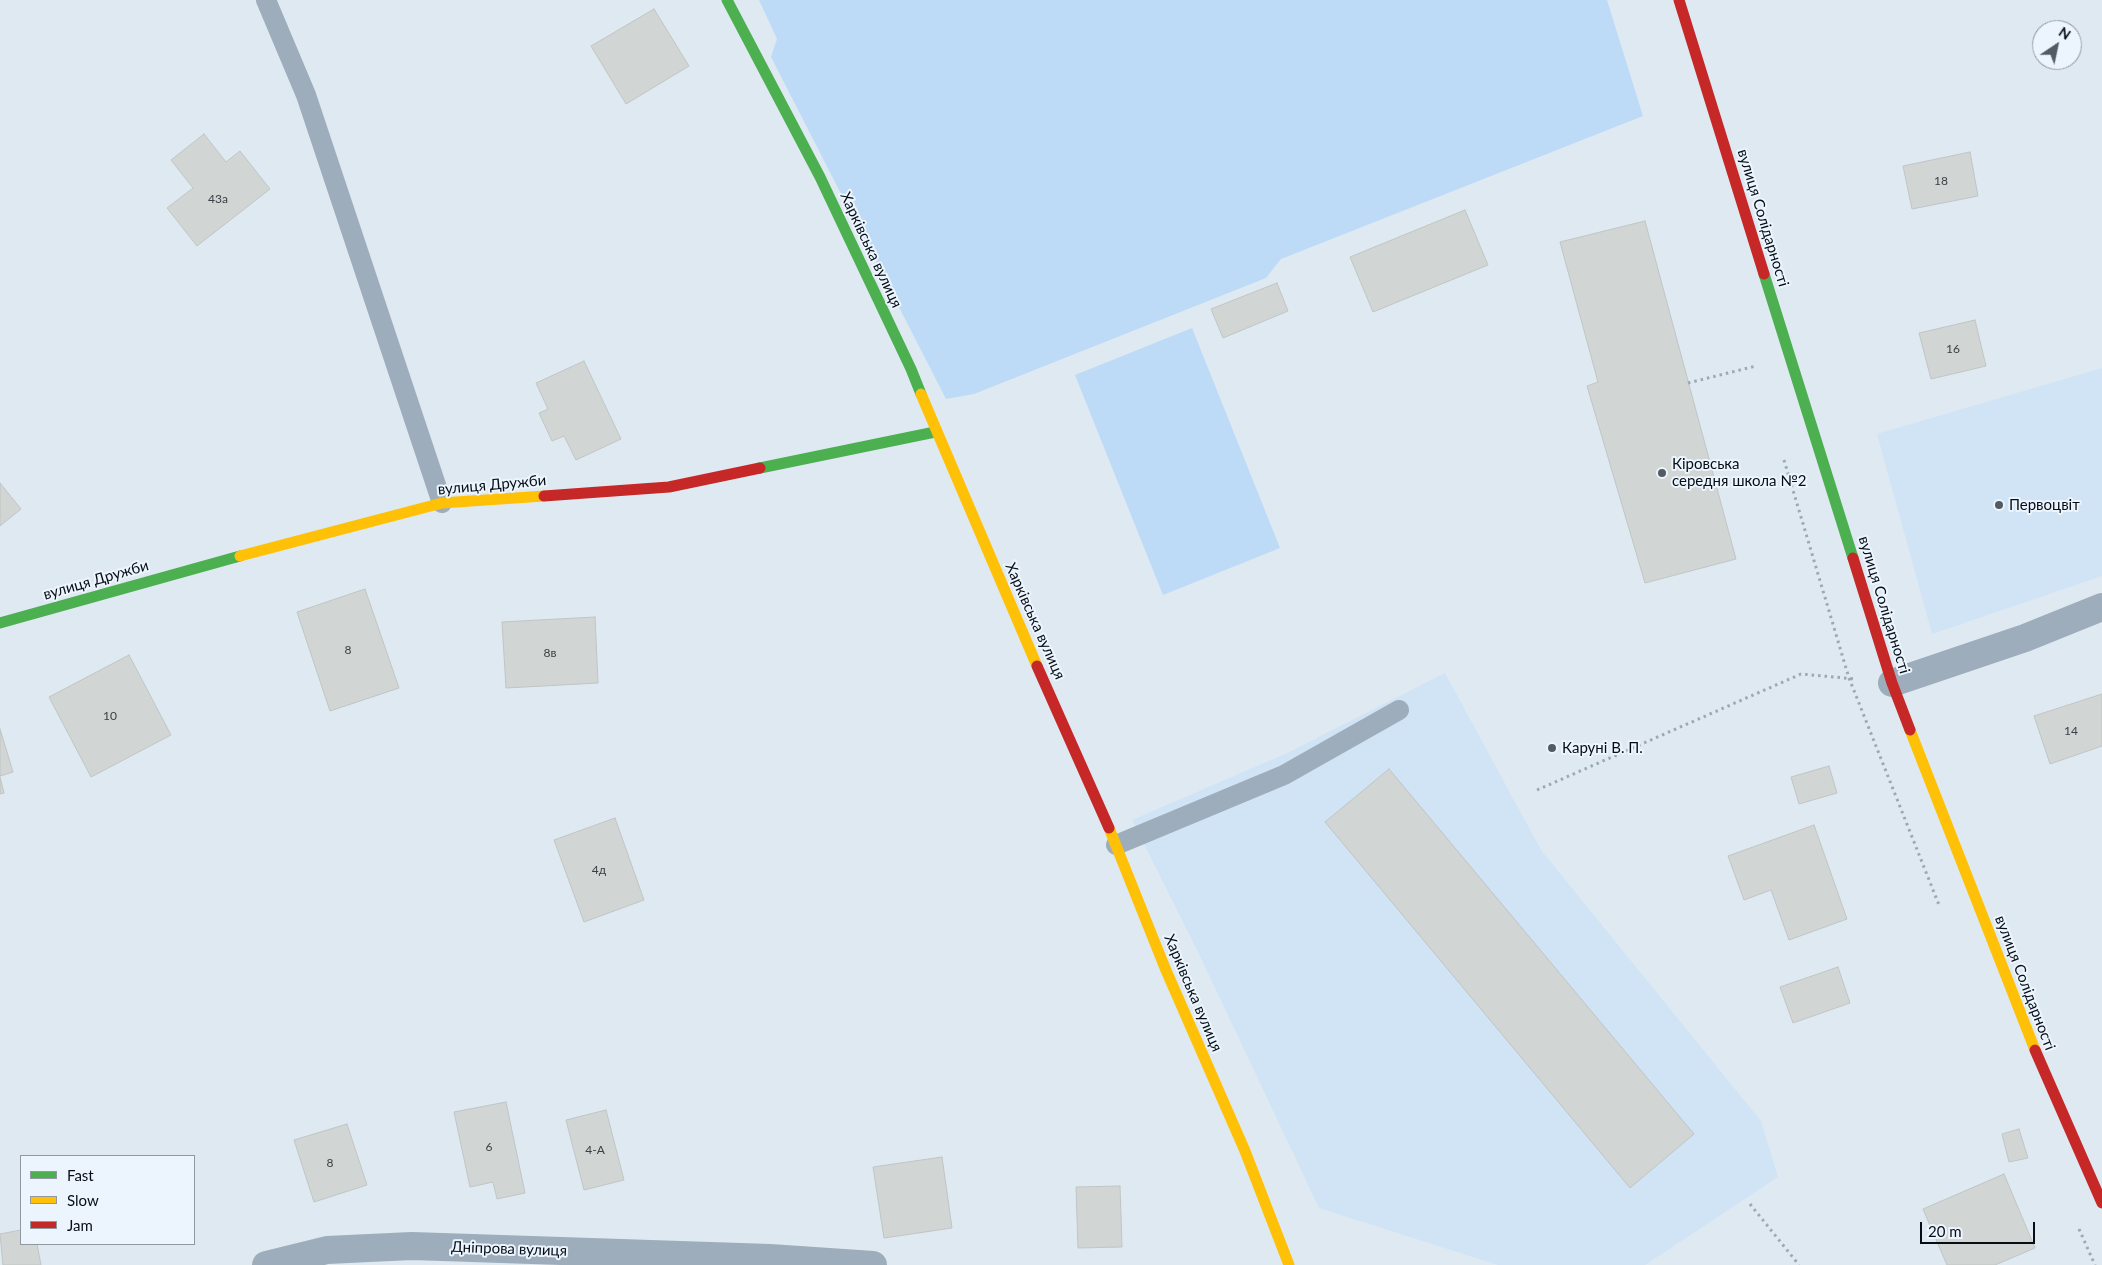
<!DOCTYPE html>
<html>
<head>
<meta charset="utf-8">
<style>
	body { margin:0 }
	#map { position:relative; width:2102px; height:1265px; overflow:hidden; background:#dfe9f2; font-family:Lato,sans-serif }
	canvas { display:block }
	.legend { position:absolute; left:20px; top:1155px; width:175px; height:90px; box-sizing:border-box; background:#ecf5fe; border:1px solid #9098a0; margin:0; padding:6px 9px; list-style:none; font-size:15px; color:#060d14 }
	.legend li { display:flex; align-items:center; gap:10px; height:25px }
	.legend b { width:25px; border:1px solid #9098a0 }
	.north { position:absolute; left:2032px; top:20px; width:50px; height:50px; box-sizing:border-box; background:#ecf5fe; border:1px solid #9098a0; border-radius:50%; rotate:34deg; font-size:14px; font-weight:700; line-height:20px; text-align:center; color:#060d14 }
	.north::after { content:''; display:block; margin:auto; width:18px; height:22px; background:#525a62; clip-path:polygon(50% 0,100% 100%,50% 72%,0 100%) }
	.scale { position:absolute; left:1920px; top:1222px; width:115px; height:22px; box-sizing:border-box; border:2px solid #060d14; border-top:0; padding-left:6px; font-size:15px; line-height:18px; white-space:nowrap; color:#060d14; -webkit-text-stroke:4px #ecf5fe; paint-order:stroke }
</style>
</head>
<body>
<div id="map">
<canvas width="2102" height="1265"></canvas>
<ul class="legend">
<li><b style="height:6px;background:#4caf50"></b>Fast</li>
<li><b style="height:6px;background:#ffc107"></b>Slow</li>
<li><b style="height:6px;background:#c62828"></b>Jam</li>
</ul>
<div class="north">N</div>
<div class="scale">20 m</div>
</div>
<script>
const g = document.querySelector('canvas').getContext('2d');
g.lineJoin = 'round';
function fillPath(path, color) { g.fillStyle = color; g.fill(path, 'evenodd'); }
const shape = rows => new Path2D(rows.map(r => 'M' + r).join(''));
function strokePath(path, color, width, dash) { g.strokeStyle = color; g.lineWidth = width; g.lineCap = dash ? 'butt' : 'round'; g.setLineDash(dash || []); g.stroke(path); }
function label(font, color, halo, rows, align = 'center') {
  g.font = font + ' Lato,sans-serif'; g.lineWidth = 4; g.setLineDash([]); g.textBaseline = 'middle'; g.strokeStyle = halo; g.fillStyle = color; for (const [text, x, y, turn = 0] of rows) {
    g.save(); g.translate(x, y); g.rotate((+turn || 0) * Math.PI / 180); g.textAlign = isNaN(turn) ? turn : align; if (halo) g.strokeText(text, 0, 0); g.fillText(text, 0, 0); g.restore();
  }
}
const built = shape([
	[2102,368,2102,576,1932,634,1877,434],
	[1445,673,1541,850,1761,1121,1778,1177,1645,1265,1498,1265,1319,1208,1199,954,1132,820,1287,753]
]);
const green = shape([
	[759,0,1607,0,1643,116,1281,259,1266,278,974,394,946,399,771,57,777,39],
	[1192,328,1280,548,1163,595,1075,375]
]);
const building = shape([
	[654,9,689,66,626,104,591,46,654,9],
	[204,134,226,162,240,151,270,189,197,246,167,208,193,188,171,160,204,134],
	[1970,152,1978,196,1912,209,1903,166,1970,152],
	[1465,210,1488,265,1373,312,1350,257,1465,210],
	[1645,221,1736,559,1645,583,1587,386,1598,382,1560,242,1645,221],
	[1277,283,1288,311,1223,338,1211,309,1277,283],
	[1975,320,1986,366,1931,379,1919,333,1975,320],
	[584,361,621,439,576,460,564,436,552,441,539,413,548,409,536,383,584,361],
	[0,483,21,509,0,526,0,483],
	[365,589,399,688,330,711,297,612,365,589],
	[595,617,598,683,506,688,502,622,595,617],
	[129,655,171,735,91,777,49,697,129,655],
	[2102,694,2102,746,2050,764,2034,716,2102,694],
	[0,729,13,772,0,776,0,729],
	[1829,766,1837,793,1799,804,1791,777,1829,766],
	[1389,769,1694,1134,1630,1188,1325,822,1389,769],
	[0,777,4,793,0,794,0,777],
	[615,818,644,900,584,922,554,840,615,818],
	[1814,825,1847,919,1789,940,1771,890,1744,900,1728,856,1814,825],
	[1838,967,1850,1003,1793,1023,1780,987,1838,967],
	[506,1102,525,1193,497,1199,493,1182,470,1187,454,1112,506,1102],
	[606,1110,624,1180,584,1190,566,1120,606,1110],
	[347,1124,367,1185,314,1202,294,1140,347,1124],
	[2019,1129,2028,1158,2009,1162,2002,1134,2019,1129],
	[942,1157,952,1228,884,1238,873,1167,942,1157],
	[2004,1174,2035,1248,1995,1265,1947,1265,1923,1209,2004,1174],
	[1120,1186,1122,1247,1078,1248,1076,1187,1120,1186],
	[21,1230,21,1244,37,1244,41,1265,3,1265,0,1234,21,1230]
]);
const path = shape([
	[1688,383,1756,366],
	[1784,460,1849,678,1939,905],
	[1537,790,1801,674,1856,679],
	[1750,1204,1799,1265],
	[2079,1229,2095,1265]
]);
const lane = shape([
	[266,0,306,95,442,503],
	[1116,845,1284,775,1399,710]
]);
const street = shape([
	[1892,683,2025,638,2102,607],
	[266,1265,327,1250,412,1246,770,1258,873,1265]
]);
const fast = shape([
	[727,0,820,177,911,369,921,394],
	[1764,274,1853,558],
	[760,468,935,432],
	[0,623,240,556]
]);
const slow = shape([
	[921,394,1037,666],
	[240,556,442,503,544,496],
	[1910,730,2035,1050],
	[1109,828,1165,968,1245,1151,1289,1265]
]);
const jam = shape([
	[1679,0,1764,274],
	[544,496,669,487,760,468],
	[1853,558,1892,683,1910,730],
	[1037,666,1109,828],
	[2035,1050,2102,1203]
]);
const markers = [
	[1662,473,5,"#525a62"],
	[1999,505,5,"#525a62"],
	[1552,748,5,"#525a62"]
];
const numberNames = [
	["18",1941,181],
	["43а",218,199],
	["16",1953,349],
	["8",348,650],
	["8в",550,653],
	["10",110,716],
	["14",2071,731],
	["4д",599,870],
	["6",489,1147],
	["4-А",595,1150],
	["8",330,1163]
];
const streetNames = [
	["вулиця Солідарності",1763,218,73],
	["Харківська вулиця",871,250,65],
	["вулиця Дружби",492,485,-5],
	["вулиця Дружби",96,580,-16],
	["вулиця Солідарності",1884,605,73],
	["Харківська вулиця",1035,621,66],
	["вулиця Солідарності",2025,983,69],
	["Харківська вулиця",1193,993,67],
	["Дніпрова вулиця",509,1249,2]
];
const poiNames = [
	["Кіровська",1672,464],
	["середня школа №2",1672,481],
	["Первоцвіт",2009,505],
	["Каруні В. П.",1562,748]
];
fillPath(built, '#d0e4f6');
fillPath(green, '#bddbf7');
fillPath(building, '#d1d5d4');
strokePath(building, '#c0c5c4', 1);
strokePath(path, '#9ea8b3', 3, [2.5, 4]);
strokePath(lane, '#9eadbb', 20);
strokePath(street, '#9eadbb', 28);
strokePath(fast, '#4caf50', 11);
strokePath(slow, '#ffc107', 11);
strokePath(jam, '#c62828', 11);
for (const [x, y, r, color] of markers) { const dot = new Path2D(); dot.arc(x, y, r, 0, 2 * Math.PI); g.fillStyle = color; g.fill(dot); strokePath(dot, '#ecf5fe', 2); }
label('12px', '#3a4045', null, numberNames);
label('15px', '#060d14', '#ecf5fe', streetNames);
label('15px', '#060d14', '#ecf5fe', poiNames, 'left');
</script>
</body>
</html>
